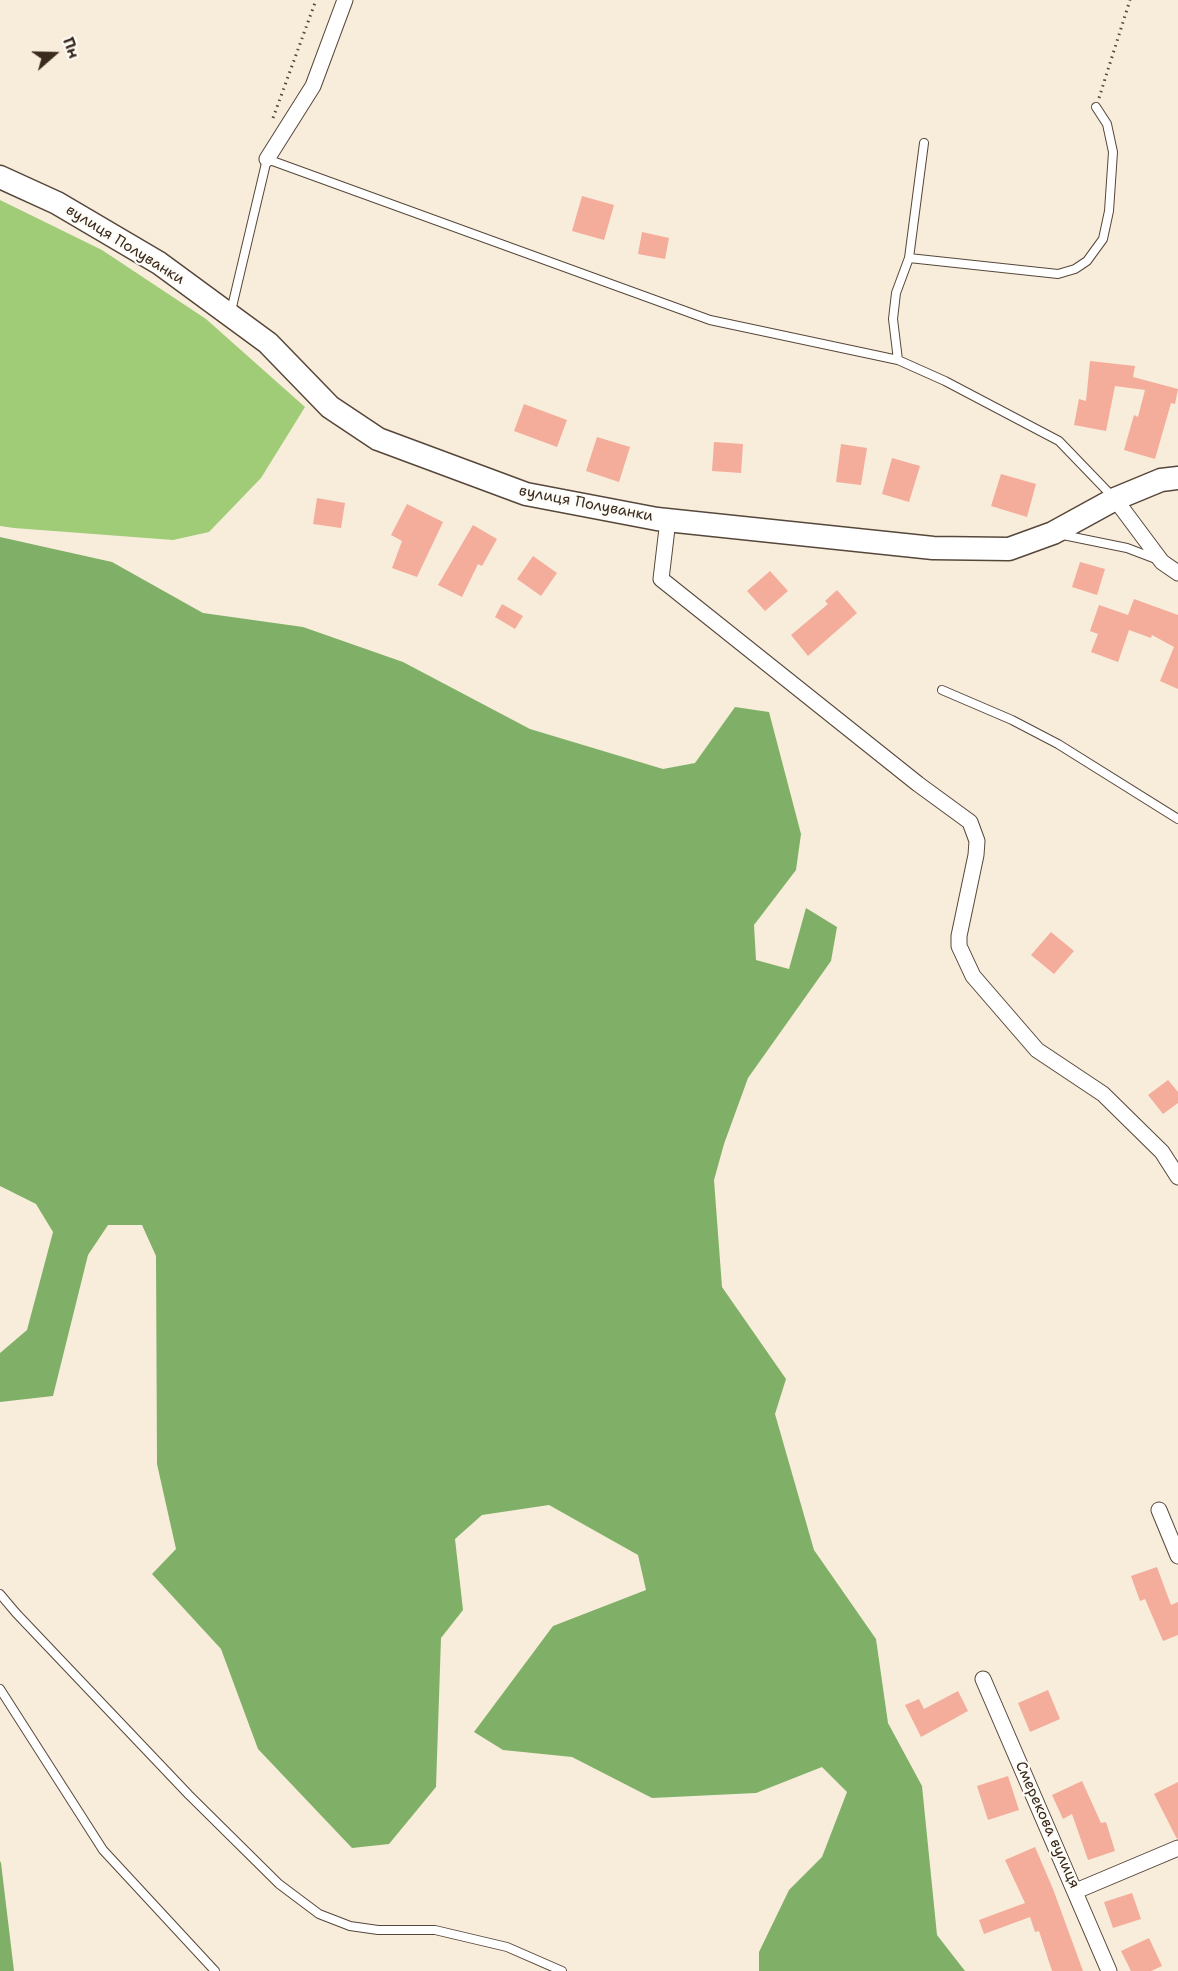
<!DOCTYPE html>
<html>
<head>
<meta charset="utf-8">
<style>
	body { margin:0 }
	#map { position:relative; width:1178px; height:1971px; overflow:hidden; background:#f8eddb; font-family:"Shantell Sans",sans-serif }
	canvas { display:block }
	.north { position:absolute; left:24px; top:24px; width:60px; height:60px; -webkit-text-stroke:4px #fdfcf7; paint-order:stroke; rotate:70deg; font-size:16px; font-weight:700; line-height:24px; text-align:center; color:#3b2a1e }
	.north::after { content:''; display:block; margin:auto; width:21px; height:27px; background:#3b2a1e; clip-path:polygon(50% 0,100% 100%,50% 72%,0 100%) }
</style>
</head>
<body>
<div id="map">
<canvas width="1178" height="1971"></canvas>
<div class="north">Пн</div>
</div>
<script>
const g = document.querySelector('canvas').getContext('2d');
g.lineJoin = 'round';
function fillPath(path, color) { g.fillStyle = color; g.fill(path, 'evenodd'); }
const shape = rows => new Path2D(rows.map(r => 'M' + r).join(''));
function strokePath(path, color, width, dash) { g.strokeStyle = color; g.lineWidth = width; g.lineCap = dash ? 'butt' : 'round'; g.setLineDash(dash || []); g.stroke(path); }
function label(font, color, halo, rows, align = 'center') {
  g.font = font + ' "Shantell Sans",sans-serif'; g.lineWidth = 4.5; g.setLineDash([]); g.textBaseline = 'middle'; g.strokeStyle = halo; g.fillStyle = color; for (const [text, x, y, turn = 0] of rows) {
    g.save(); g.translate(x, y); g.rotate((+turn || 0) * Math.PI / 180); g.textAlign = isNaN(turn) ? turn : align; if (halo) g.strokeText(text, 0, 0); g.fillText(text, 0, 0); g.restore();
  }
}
const green = shape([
	[0,200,102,250,206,319,305,407,261,478,209,532,173,540,14,528,0,526]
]);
const forest = shape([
	[0,537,112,562,203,613,303,627,403,662,530,729,663,769,695,763,735,707,769,712,801,834,796,870,754,925,756,960,789,969,806,908,837,927,831,961,748,1078,724,1144,714,1180,722,1287,786,1379,775,1414,814,1550,876,1639,888,1723,922,1786,937,1935,965,1971,759,1971,759,1952,789,1890,822,1857,847,1792,822,1767,756,1793,652,1798,572,1757,503,1750,474,1732,553,1626,646,1590,638,1555,549,1505,482,1515,455,1539,463,1610,441,1638,436,1787,389,1844,352,1848,258,1749,221,1649,152,1574,176,1549,157,1464,156,1256,142,1225,108,1225,88,1255,53,1396,0,1402,0,1353,27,1330,53,1232,36,1204,0,1186],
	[0,1861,1,1863,14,1971,0,1971]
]);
const building = shape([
	[582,196,614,205,604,240,572,231],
	[642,232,669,238,665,259,638,254],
	[1090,361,1135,366,1133,377,1178,389,1175,404,1171,403,1155,459,1124,450,1134,415,1138,417,1145,390,1115,386,1106,431,1074,425,1079,399,1086,401],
	[524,404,567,420,557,447,514,431],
	[597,437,630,447,619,482,586,471],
	[714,442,743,444,741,473,712,471],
	[841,444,867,448,861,485,836,482],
	[892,458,920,466,909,502,882,494],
	[1001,474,1036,484,1027,517,991,506],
	[317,498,345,503,341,528,313,524],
	[407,504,443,522,417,577,392,568,402,541,391,535],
	[473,525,497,539,482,566,478,564,462,597,438,585],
	[533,556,557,573,541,596,517,579],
	[1080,562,1105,569,1097,595,1072,587],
	[770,571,788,591,765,611,747,591],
	[837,590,857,613,808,656,791,635,828,604,825,601],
	[1134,599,1178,615,1178,689,1160,681,1174,647,1152,635,1151,638,1129,630,1118,662,1091,652,1098,634,1090,631,1099,605,1128,615],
	[502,604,523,616,515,629,495,617],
	[1051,932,1074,951,1054,974,1031,955],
	[1168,1080,1178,1092,1178,1103,1163,1114,1148,1095],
	[1157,1567,1171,1605,1178,1602,1178,1635,1163,1641,1145,1599,1140,1601,1131,1576],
	[1048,1690,1060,1719,1030,1732,1018,1703],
	[958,1691,968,1711,921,1737,905,1705,919,1699,924,1709],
	[1008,1776,1019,1810,988,1820,977,1786],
	[1082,1781,1101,1823,1106,1822,1115,1851,1088,1860,1072,1814,1063,1819,1052,1795],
	[1178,1782,1178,1838,1177,1839,1154,1794],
	[1035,1847,1053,1889,1083,1971,1052,1971,1039,1931,1035,1932,1030,1917,984,1934,979,1920,1025,1903,1005,1860],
	[1132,1893,1141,1919,1113,1928,1104,1902],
	[1149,1938,1162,1966,1151,1971,1131,1971,1121,1951]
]);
const path = shape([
	[1099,98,1130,0],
	[273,118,316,0]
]);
const lane = shape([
	[909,258,924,143],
	[231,311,267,159,710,320,898,360,945,381,1059,441,1112,496],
	[898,360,893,319,896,293,909,258,1058,274,1075,269,1087,261,1103,239,1109,211,1113,152,1107,124,1096,107],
	[1063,535,1127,548,1156,559],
	[942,690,1012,720,1058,744,1178,819],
	[0,1594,16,1613,189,1795,279,1884,319,1914,350,1926,378,1930,435,1930,507,1947,562,1971],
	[0,1689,103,1850,215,1971]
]);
const street = shape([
	[267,159,313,86,345,0],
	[1115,499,1162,562,1178,573],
	[668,520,661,579,918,784,970,822,977,841,976,855,959,936,959,946,973,976,1037,1050,1103,1094,1162,1152,1178,1177],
	[1159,1510,1178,1556],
	[983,1679,1109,1971],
	[1076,1891,1178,1848]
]);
const secondary = shape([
	[0,177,57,203,159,263,268,343,330,407,378,439,526,494,657,519,933,548,1009,549,1053,533,1115,499,1161,480,1178,478]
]);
const streetNames = [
	["вулиця Полуванки",125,245,32],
	["вулиця Полуванки",586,504,11],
	["Смерекова вулиця",1047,1825,66]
];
fillPath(green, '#a0cc78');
fillPath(forest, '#80b068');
fillPath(building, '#f4ac9b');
strokePath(lane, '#57473a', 10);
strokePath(street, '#57473a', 17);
strokePath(secondary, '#57473a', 25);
strokePath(path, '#57473a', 3, [1.5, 4.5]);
strokePath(lane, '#fff', 8);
strokePath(street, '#fff', 15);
strokePath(secondary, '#fff', 22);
label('15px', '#3b2a1e', '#fdfcf7', streetNames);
</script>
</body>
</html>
